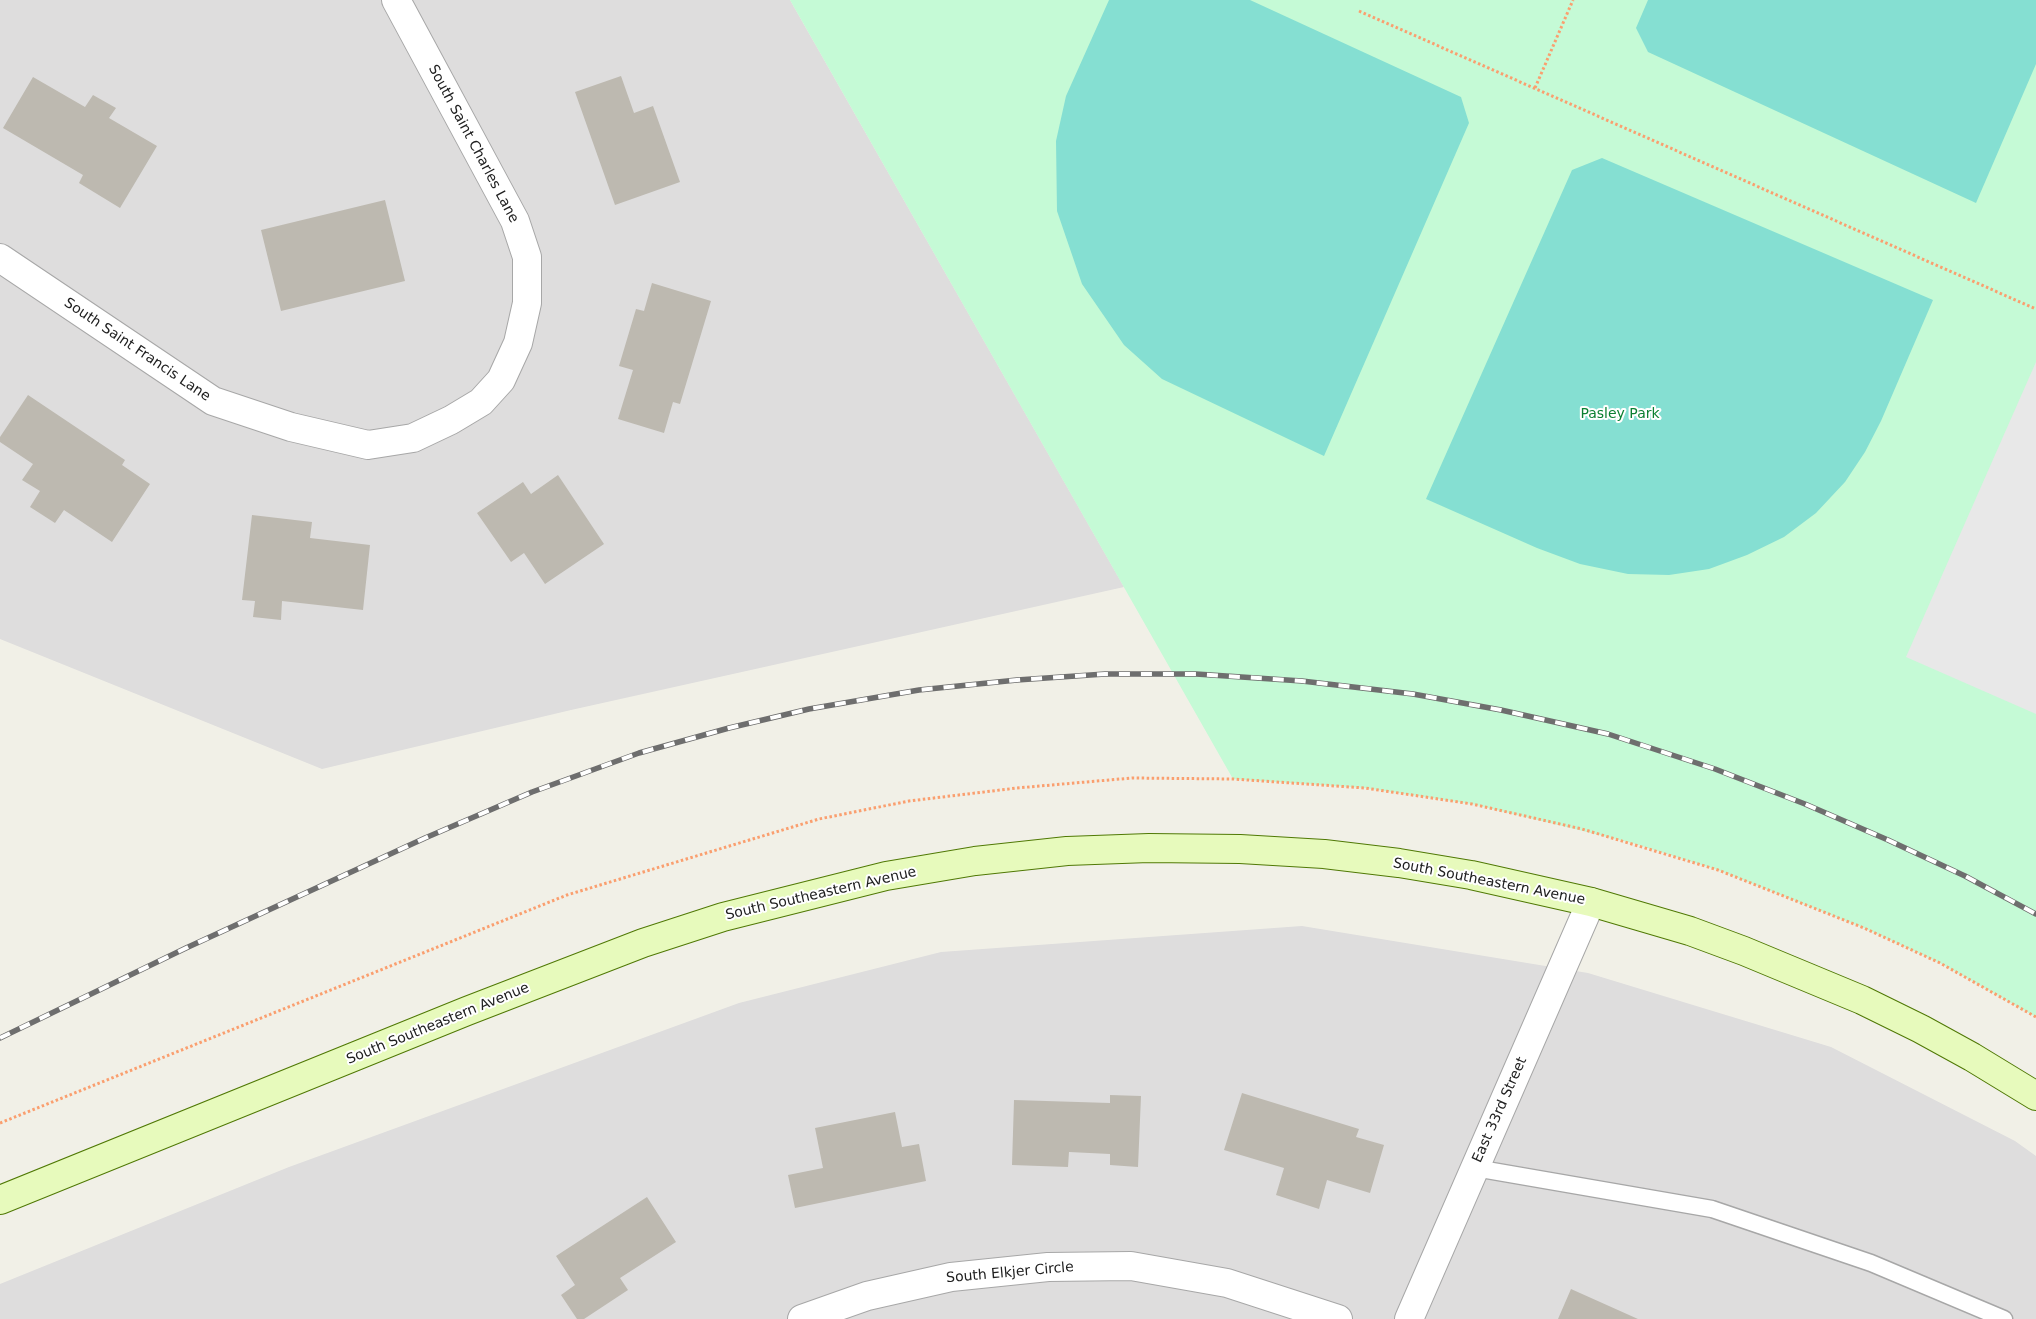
<!DOCTYPE html>
<html>
<head>
<meta charset="utf-8">
<style>
	body { margin:0 }
	canvas { display:block; background:#f1f0e7 }
</style>
</head>
<body>
<canvas width="2036" height="1319"></canvas>
<script>
const g = document.querySelector('canvas').getContext('2d');
g.lineJoin = 'round';
function fillPath(path, color) { g.fillStyle = color; g.fill(path, 'evenodd'); }
const shape = rows => new Path2D(rows.map(r => 'M' + r).join(''));
function strokePath(path, color, width, dash) { g.strokeStyle = color; g.lineWidth = width; g.lineCap = dash ? 'butt' : 'round'; g.setLineDash(dash || []); g.stroke(path); }
function label(font, color, halo, rows, align = 'center') {
  g.font = font + ' "DejaVu Sans",sans-serif'; g.lineWidth = 4; g.setLineDash([]); g.textBaseline = 'middle'; g.strokeStyle = halo; g.fillStyle = color; for (const [text, x, y, turn = 0] of rows) {
    g.save(); g.translate(x, y); g.rotate((+turn || 0) * Math.PI / 180); g.textAlign = isNaN(turn) ? turn : align; if (halo) g.strokeText(text, 0, 0); g.fillText(text, 0, 0); g.restore();
  }
}
const residential = shape([
	[0,0,790,0,1124,587,571,710,322,769,0,639],
	[1302,926,1588,973,1831,1047,2015,1141,2036,1156,2036,1319,0,1319,0,1284,289,1167,739,1003,941,952]
]);
const park = shape([
	[790,0,2036,0,2036,1017,1940,963,1864,928,1718,870,1632,843,1472,804,1365,788,1233,779]
]);
const pitch = shape([
	[1109,0,1250,0,1461,97,1469,123,1324,456,1162,379,1124,345,1082,284,1057,211,1056,141,1066,96],
	[1648,0,2036,0,2036,64,1976,203,1648,52,1636,28],
	[1602,158,1933,300,1881,421,1865,452,1845,482,1816,513,1784,537,1747,555,1709,569,1669,575,1628,574,1580,564,1537,548,1426,499,1572,170]
]);
const parking = shape([
	[2036,362,2036,714,1906,657]
]);
const building = shape([
	[621,76,634,113,653,106,680,182,615,205,575,92],
	[33,77,85,107,93,95,116,108,109,118,157,146,120,208,79,183,83,175,3,128],
	[385,200,405,281,281,311,261,230],
	[652,283,711,301,680,404,673,402,664,433,618,419,633,370,619,366,636,309,644,311],
	[28,395,125,460,122,465,150,484,112,542,64,510,55,523,30,507,40,491,22,480,33,464,0,442,0,437],
	[558,475,604,544,545,584,524,553,511,562,477,513,523,482,531,494],
	[252,515,312,522,310,538,370,545,363,610,282,601,281,620,253,617,255,601,242,600],
	[1242,1093,1359,1129,1356,1137,1384,1145,1370,1193,1327,1180,1319,1209,1276,1195,1284,1168,1224,1150],
	[1110,1095,1141,1096,1138,1167,1110,1165,1110,1154,1069,1152,1068,1167,1012,1165,1014,1100,1110,1103],
	[895,1112,902,1147,919,1144,926,1181,795,1208,788,1175,823,1168,815,1128],
	[647,1197,676,1242,620,1278,628,1290,584,1319,577,1319,561,1295,575,1285,556,1256],
	[1571,1289,1638,1319,1558,1319]
]);
const path = shape([
	[1359,11,2036,309],
	[1535,88,1573,0],
	[0,1123,567,895,819,819,909,801,1017,788,1132,778,1233,779,1365,788,1472,804,1582,829,1718,870,1864,928,1940,963,2036,1017]
]);
const service = shape([
	[1475,1168,1712,1209,1871,1263,2004,1319]
]);
const minor = shape([
	[0,258,213,401,291,427,368,445,413,438,451,420,481,402,501,380,518,343,527,303,527,257,515,221,396,0],
	[802,1319,867,1296,951,1277,1048,1267,1131,1266,1227,1283,1338,1319],
	[1409,1319,1591,902]
]);
const secondary = shape([
	[0,1200,467,1011,643,943,723,917,886,876,975,861,1067,851,1149,848,1240,849,1324,854,1399,863,1471,875,1591,902,1690,931,1744,951,1862,1000,1921,1029,1972,1057,2036,1096]
]);
const rail = shape([
	[0,1038,186,948,425,838,532,792,639,753,729,728,809,709,919,690,1017,680,1105,674,1196,674,1302,681,1413,694,1501,710,1608,734,1715,769,1805,804,1888,840,1965,876,2036,914]
]);
const streetNames = [
	["South Saint Charles Lane",473,144,62],
	["South Saint Francis Lane",137,350,34],
	["South Southeastern Avenue",1489,882,11],
	["South Southeastern Avenue",821,894,-13],
	["South Southeastern Avenue",438,1024,-22],
	["East 33rd Street",1500,1110,-66],
	["South Elkjer Circle",1010,1273,-5]
];
const parkNames = [
	["Pasley Park",1620,414]
];
fillPath(residential, '#dedddd');
fillPath(park, '#c5fad6');
fillPath(pitch, '#85dfd2');
fillPath(parking, '#e8e8e8');
fillPath(building, '#bdb9b0');
strokePath(service, '#a7a7a7', 19);
strokePath(minor, '#a7a7a7', 30);
strokePath(secondary, '#507905', 30);
strokePath(path, '#fa9f6f', 3, [2.5, 2.5]);
strokePath(service, '#fff', 16);
strokePath(minor, '#fff', 28);
strokePath(secondary, '#e7fabc', 28);
strokePath(rail, '#6e6e6e', 5.5);
strokePath(rail, '#fff', 4, [11]);
label('14px', '#202020', '#fff', streetNames);
label('14px', '#0c8032', '#fff', parkNames);
</script>
</body>
</html>
